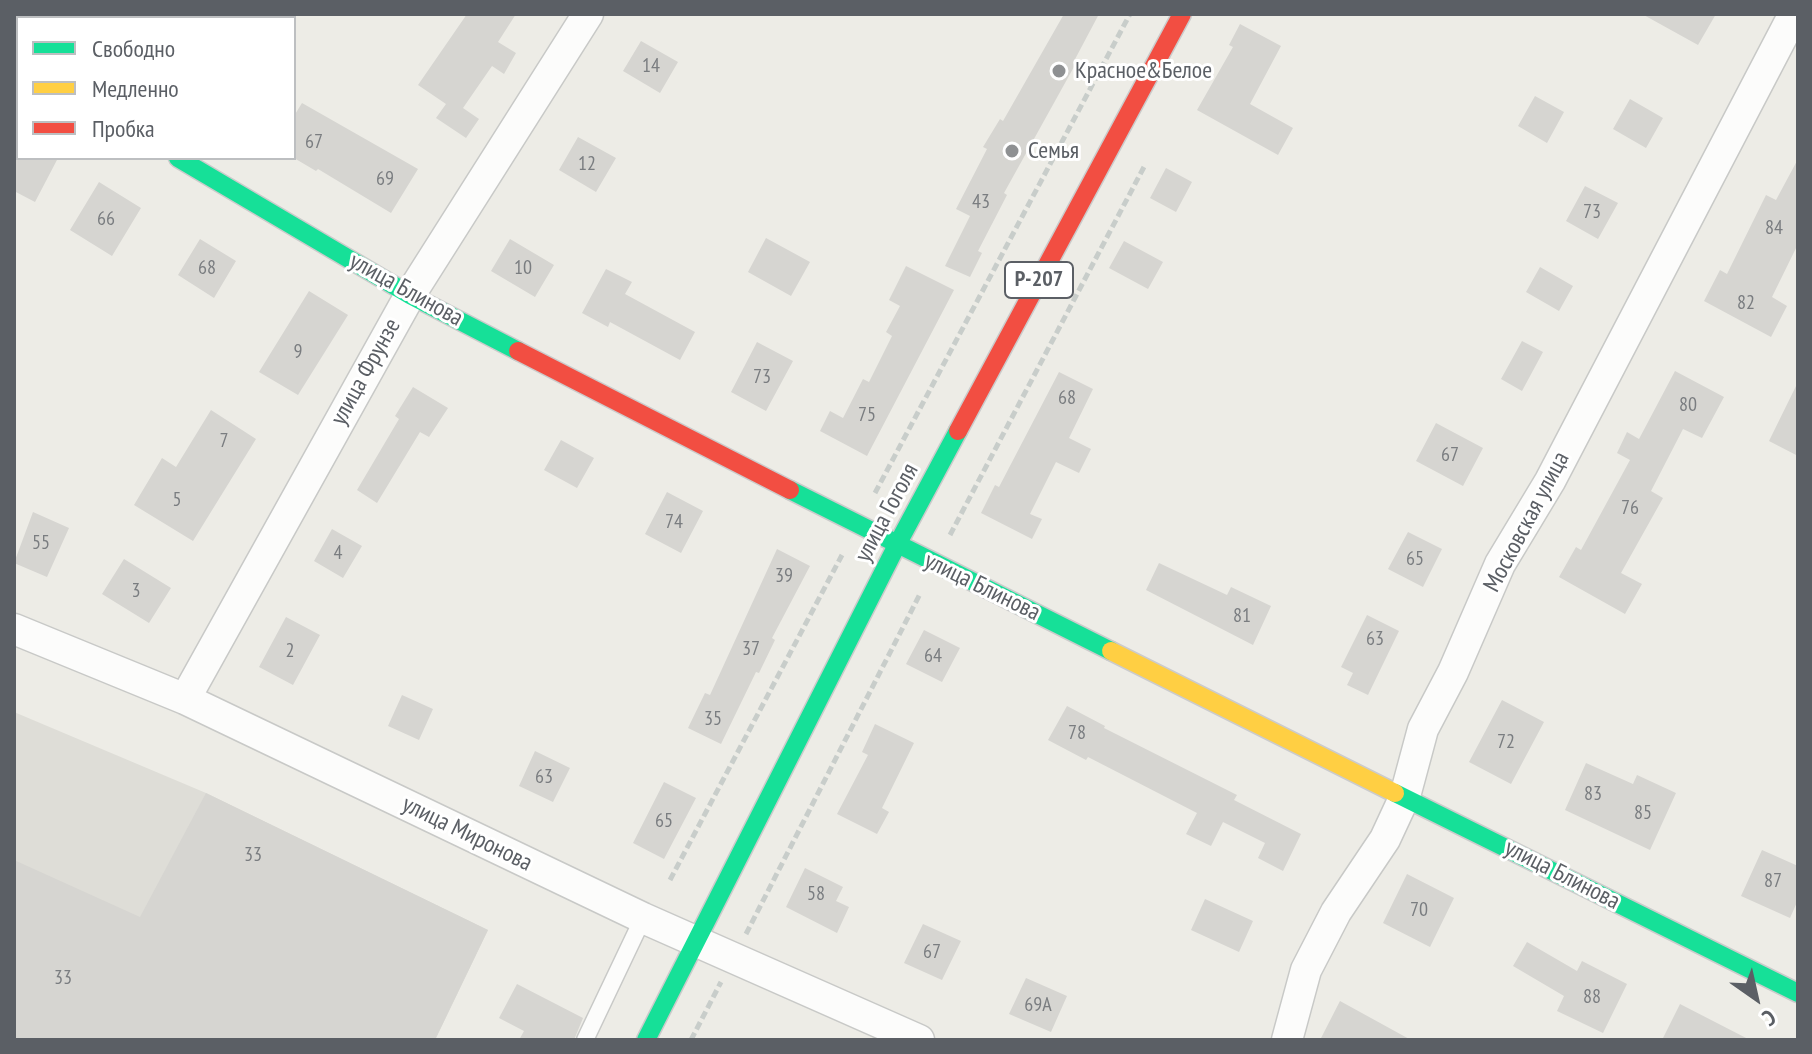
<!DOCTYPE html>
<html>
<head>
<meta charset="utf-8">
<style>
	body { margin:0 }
	#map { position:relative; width:1812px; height:1054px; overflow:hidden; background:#edece6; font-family:"PT Sans Narrow",sans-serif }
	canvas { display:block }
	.frame { position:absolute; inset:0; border:16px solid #5b5f65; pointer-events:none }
	.legend { position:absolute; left:16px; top:16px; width:280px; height:144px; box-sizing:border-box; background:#fff; border:2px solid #bdbfc1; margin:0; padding:10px 14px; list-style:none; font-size:24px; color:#5b5f65 }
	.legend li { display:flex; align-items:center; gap:16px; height:40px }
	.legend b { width:40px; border:2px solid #bdbfc1 }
	.north { position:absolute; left:1716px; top:958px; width:80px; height:80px; -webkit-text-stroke:6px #fff; paint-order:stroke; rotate:146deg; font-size:22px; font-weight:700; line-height:32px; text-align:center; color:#5b5f65 }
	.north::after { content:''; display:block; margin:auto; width:28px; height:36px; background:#5b5f65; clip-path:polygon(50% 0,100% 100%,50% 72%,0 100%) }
</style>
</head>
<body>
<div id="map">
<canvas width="1812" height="1054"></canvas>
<div class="frame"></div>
<ul class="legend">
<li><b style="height:10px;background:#16e098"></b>Свободно</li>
<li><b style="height:10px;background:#ffcf43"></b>Медленно</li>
<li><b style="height:10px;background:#f24e42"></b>Пробка</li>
</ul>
<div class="north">С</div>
</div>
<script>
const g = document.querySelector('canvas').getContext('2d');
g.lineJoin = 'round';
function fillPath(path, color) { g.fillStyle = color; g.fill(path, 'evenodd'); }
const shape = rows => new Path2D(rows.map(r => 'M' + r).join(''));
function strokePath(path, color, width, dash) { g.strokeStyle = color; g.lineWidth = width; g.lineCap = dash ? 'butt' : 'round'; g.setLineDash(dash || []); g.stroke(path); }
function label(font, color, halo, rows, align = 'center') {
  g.font = font + ' "PT Sans Narrow",sans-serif'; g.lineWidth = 6; g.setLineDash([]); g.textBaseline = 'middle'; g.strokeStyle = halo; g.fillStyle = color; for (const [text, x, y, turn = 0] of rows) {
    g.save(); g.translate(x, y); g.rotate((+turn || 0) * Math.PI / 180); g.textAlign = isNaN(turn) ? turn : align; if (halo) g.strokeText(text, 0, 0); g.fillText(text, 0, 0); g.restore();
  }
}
const industrial = shape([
	[14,712,206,793,488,930,435,1040,14,1040]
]);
const building = shape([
	[467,14,516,14,498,42,516,53,504,74,492,66,463,108,479,119,466,138,436,118,446,104,418,85],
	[1064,14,1099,14,1073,63,1075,65,1004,193,1007,195,978,251,982,253,970,277,945,266,970,216,956,209,987,149,983,147,1000,119,1003,121],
	[1642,14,1716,14,1698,45],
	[1240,24,1281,46,1250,104,1293,128,1278,155,1197,110,1233,47,1229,45],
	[641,41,678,62,660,93,623,71],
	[1535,96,1564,112,1547,143,1518,126],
	[1630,99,1663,118,1646,148,1613,129],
	[302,103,418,169,391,213,318,169,316,171,294,158,294,116],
	[578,137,616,158,596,192,559,170],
	[14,158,58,158,35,202,14,191],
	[1798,159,1798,244,1772,297,1787,306,1771,337,1704,301,1720,270,1727,274,1766,195,1776,200],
	[1166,168,1192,182,1176,212,1150,198],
	[99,182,141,208,112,256,70,230],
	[1585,186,1618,203,1598,239,1566,221],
	[766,238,810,262,791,296,748,272],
	[200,239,236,261,214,298,178,275],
	[510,239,554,265,535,297,491,271],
	[1124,241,1163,262,1148,289,1109,268],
	[906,266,954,290,867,456,820,431,830,411,843,418,863,379,869,382,892,336,886,332,900,306,889,300],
	[1540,267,1573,286,1559,311,1526,292],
	[606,269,632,282,625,294,695,332,680,360,610,322,608,327,582,313],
	[309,291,348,315,298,395,259,372],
	[1522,341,1543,352,1522,391,1501,379],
	[757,342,793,361,766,411,731,392],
	[1675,371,1724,397,1702,438,1683,429,1651,491,1663,498,1621,573,1642,584,1625,614,1559,577,1576,547,1581,550,1630,460,1617,453,1627,432,1639,439],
	[1059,372,1093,389,1069,438,1091,449,1079,473,1056,462,1030,514,1042,519,1032,539,981,513,995,485,999,487],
	[1798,382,1798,456,1769,441],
	[413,387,448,408,429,437,420,432,377,503,357,490,399,419,395,416],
	[211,410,256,439,193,541,134,505,162,458,176,467],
	[1436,423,1483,448,1463,486,1416,461],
	[561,440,594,458,577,488,544,470],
	[667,492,703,511,681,553,645,534],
	[33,512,69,528,47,577,14,563],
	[332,529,362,546,343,578,314,561],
	[1408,532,1442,549,1423,587,1388,569],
	[777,549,810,566,772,638,775,640,759,673,756,672,721,744,688,728,705,693,710,695],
	[124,559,171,588,149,623,102,594],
	[1159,563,1227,595,1231,587,1271,606,1253,645,1146,590],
	[1367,615,1399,631,1368,695,1347,685,1353,673,1341,667],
	[286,617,320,635,293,685,259,667],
	[924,630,960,648,942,682,906,664],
	[402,695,433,709,419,740,388,726],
	[1502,700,1544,722,1511,784,1469,762],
	[1067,706,1105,726,1104,728,1237,795,1234,800,1301,834,1283,871,1258,858,1265,843,1223,822,1211,846,1186,834,1197,813,1088,757,1086,760,1048,740],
	[875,724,914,743,882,808,889,812,877,834,837,814,868,755,862,752],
	[535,751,570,768,553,802,519,786],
	[1586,763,1633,784,1637,775,1676,793,1650,850,1565,810],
	[664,782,696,798,664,859,633,843],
	[206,793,488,930,435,1040,14,1040,14,860,140,917],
	[1762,850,1798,866,1798,900,1790,918,1741,896],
	[805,868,843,887,836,901,849,907,837,933,786,907],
	[1407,874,1454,898,1430,947,1383,923],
	[1205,899,1253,921,1239,952,1191,930],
	[923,924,961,941,942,980,904,963],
	[1527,942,1577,971,1582,961,1627,984,1603,1033,1557,1011,1564,996,1513,966],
	[1026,978,1067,996,1051,1032,1009,1014],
	[517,984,583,1018,574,1040,519,1040,524,1031,499,1018],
	[1340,1001,1411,1040,1320,1040],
	[1680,1004,1750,1040,1662,1040]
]);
const path = shape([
	[875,493,1130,14],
	[950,535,1145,165],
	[670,880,842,555],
	[746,934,920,594],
	[691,1040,721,982]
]);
const lane = shape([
	[585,1040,643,918]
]);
const street = shape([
	[14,61,18,64],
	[14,629,185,699,643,918,919,1040],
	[185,699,410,295,588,14],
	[1287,1040,1306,970,1336,912,1385,839,1405,796,1423,729,1453,672,1500,564,1550,481,1794,14]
]);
const fast = shape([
	[178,158,410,295,518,351],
	[790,490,1111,651],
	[1395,793,1798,993],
	[646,1040,897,545,958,431]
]);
const slow = shape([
	[1111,651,1395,793]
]);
const jam = shape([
	[518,351,790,490],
	[958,431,1182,14]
]);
const markers = [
	[1059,71,8,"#8e9092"],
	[1012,151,8,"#8e9092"]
];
const numberNames = [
	["14",651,66],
	["67",314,142],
	["12",587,164],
	["69",385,179],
	["43",981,202],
	["73",1592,212],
	["66",106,219],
	["84",1774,228],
	["68",207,268],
	["10",523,268],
	["82",1746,303],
	["9",298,352],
	["73",762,377],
	["68",1067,398],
	["80",1688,405],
	["75",867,415],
	["7",224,441],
	["67",1450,455],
	["5",177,500],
	["76",1630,508],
	["74",674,522],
	["55",41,543],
	["4",338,553],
	["65",1415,559],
	["39",784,576],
	["3",136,591],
	["81",1242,616],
	["63",1375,639],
	["37",751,649],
	["2",290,651],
	["64",933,656],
	["35",713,719],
	["78",1077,733],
	["72",1506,742],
	["63",544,777],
	["83",1593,794],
	["85",1643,813],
	["65",664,821],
	["33",253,855],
	["87",1773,881],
	["58",816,894],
	["70",1419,910],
	["67",932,952],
	["33",63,978],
	["88",1592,997],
	["69А",1038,1005]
];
const shields = [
	[1039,280,68]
];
const shieldNames = [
	["Р-207",1039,280]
];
const poiNames = [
	["Красное&Белое",1075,71],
	["Семья",1028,151]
];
const streetNames = [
	["улица Блинова",406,290,29],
	["улица Фрунзе",366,372,-61],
	["улица Гоголя",887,513,-62],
	["Московская улица",1527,522,-62],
	["улица Блинова",982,587,26],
	["улица Миронова",467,834,26],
	["улица Блинова",1562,875,27]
];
fillPath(industrial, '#deddd7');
fillPath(building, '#d6d5d1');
strokePath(lane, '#c8c9c7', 19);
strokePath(street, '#c8c9c7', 33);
strokePath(fast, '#cbcbcb', 21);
strokePath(slow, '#cbcbcb', 21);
strokePath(jam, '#cbcbcb', 21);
strokePath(path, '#c8cdca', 5, [8, 4]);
strokePath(lane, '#fcfcfb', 16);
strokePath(street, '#fcfcfb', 30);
strokePath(fast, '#16e098', 18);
strokePath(slow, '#ffcf43', 18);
strokePath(jam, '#f24e42', 18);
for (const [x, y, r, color] of markers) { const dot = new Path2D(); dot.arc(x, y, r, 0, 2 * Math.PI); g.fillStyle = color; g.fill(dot); strokePath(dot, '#fff', 3); }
label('20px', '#7a7d80', null, numberNames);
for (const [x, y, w] of shields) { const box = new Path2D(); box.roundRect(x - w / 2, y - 18, w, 36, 6); g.fillStyle = '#fff'; g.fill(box); strokePath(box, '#5b5f65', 2); }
label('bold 22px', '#5b5f65', null, shieldNames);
label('24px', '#5b5f65', '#fff', poiNames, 'left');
label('24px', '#5b5f65', '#fff', streetNames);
</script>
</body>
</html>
